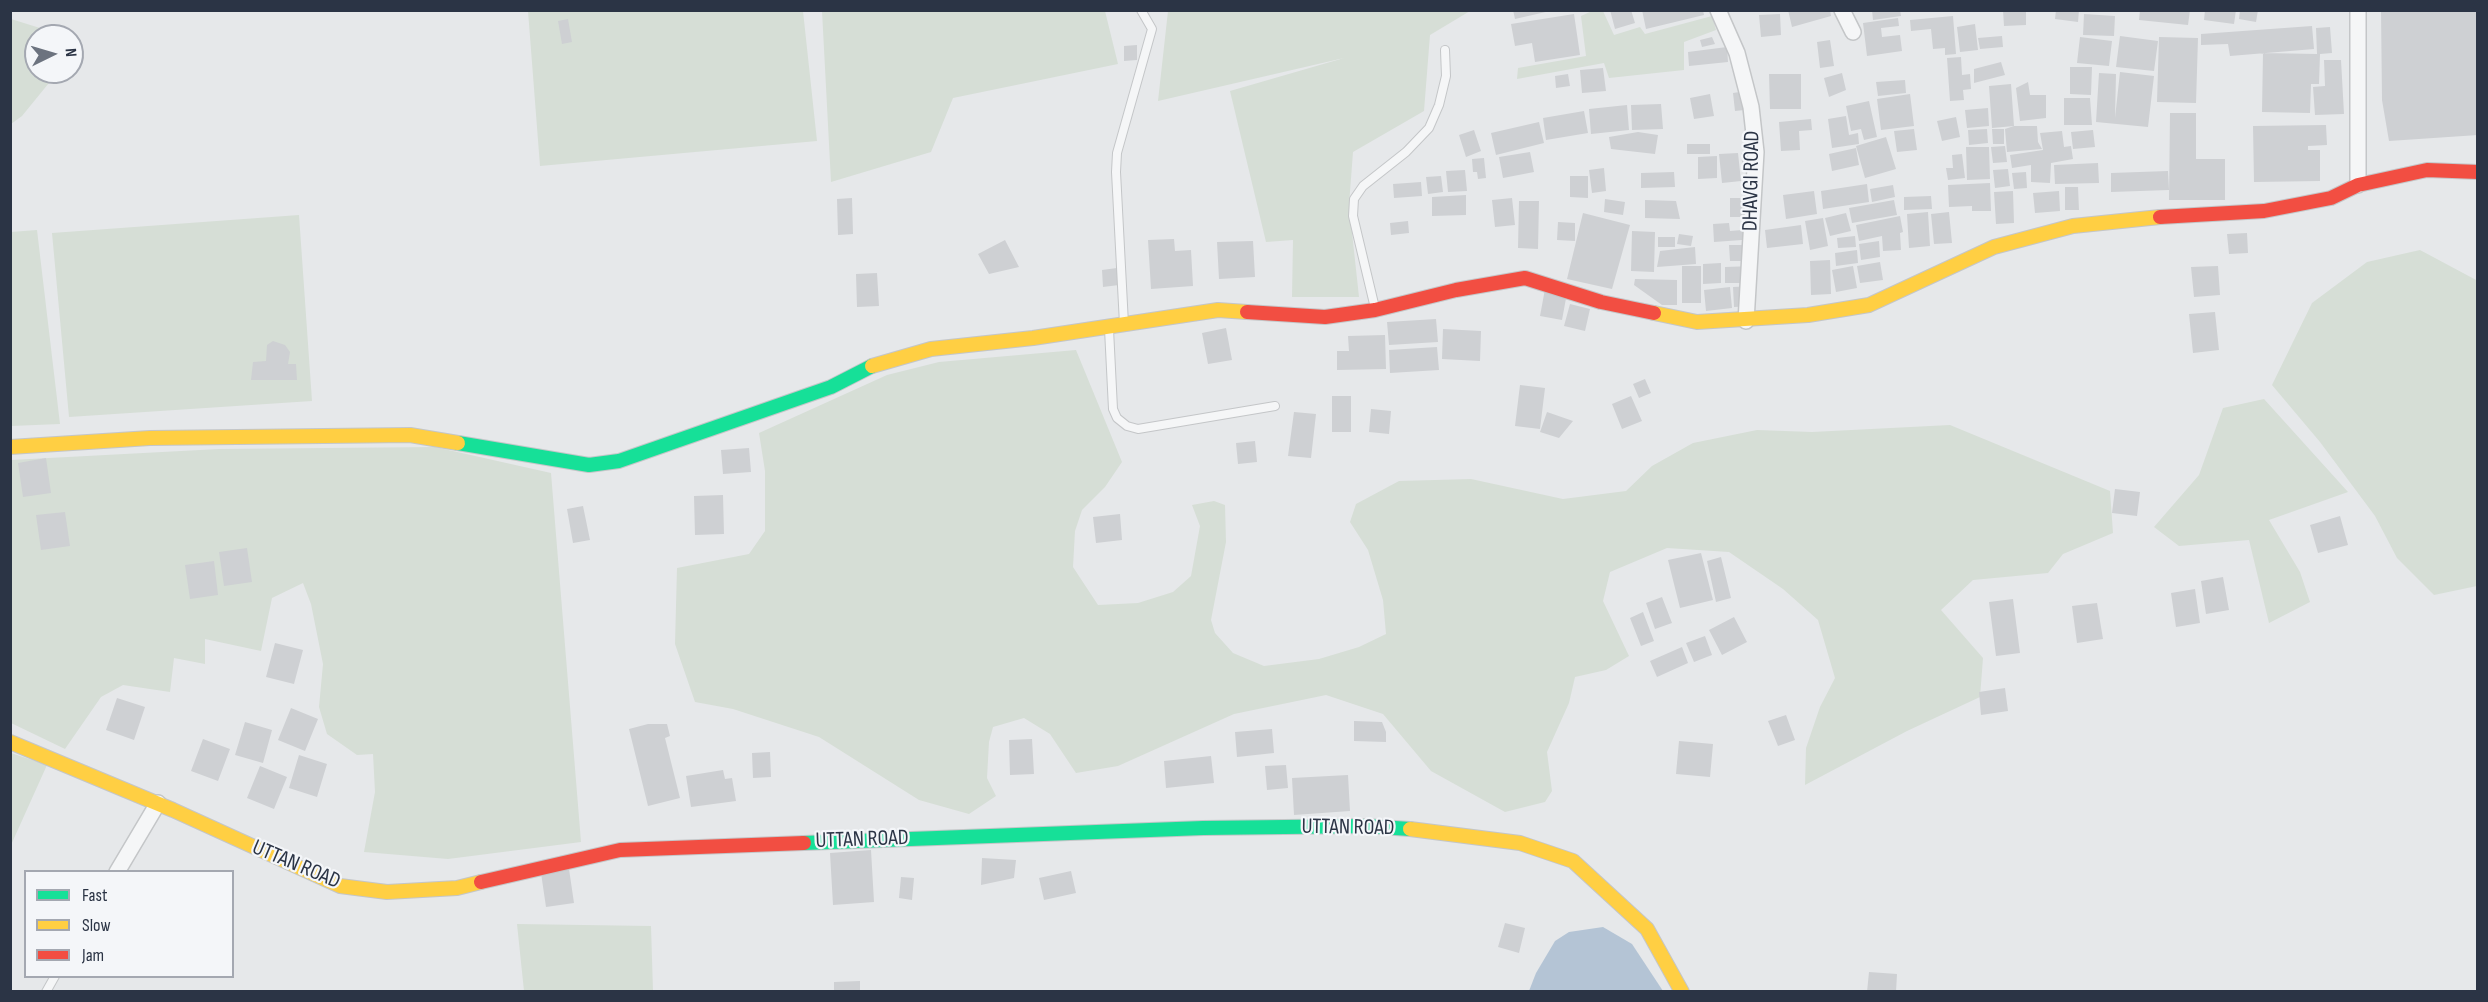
<!DOCTYPE html>
<html>
<head>
<meta charset="utf-8">
<style>
	body { margin:0 }
	#map { position:relative; width:2488px; height:1002px; overflow:hidden; background:#e6e8ea; font-family:"Sofia Sans Condensed",sans-serif }
	canvas { display:block }
	.frame { position:absolute; inset:0; border:12px solid #2b3445; pointer-events:none }
	.legend { position:absolute; left:24px; top:870px; width:210px; height:108px; box-sizing:border-box; background:#f4f6f9; border:2px solid #a4a8b1; margin:0; padding:8px 10px; list-style:none; font-size:18px; color:#2b3445 }
	.legend li { display:flex; align-items:center; gap:12px; height:30px }
	.legend b { width:30px; border:2px solid #a4a8b1 }
	.north { position:absolute; left:24px; top:24px; width:60px; height:60px; box-sizing:border-box; background:#f4f6f9; border:2px solid #a4a8b1; border-radius:50%; rotate:85deg; font-size:16px; font-weight:700; line-height:24px; text-align:center; color:#2b3445 }
	.north::after { content:''; display:block; margin:auto; width:21px; height:27px; background:#6c737f; clip-path:polygon(50% 0,100% 100%,50% 72%,0 100%) }
</style>
</head>
<body>
<div id="map">
<canvas width="2488" height="1002"></canvas>
<div class="frame"></div>
<ul class="legend">
<li><b style="height:8px;background:#16e098"></b>Fast</li>
<li><b style="height:8px;background:#ffcf43"></b>Slow</li>
<li><b style="height:8px;background:#f24e42"></b>Jam</li>
</ul>
<div class="north">N</div>
</div>
<script>
const g = document.querySelector('canvas').getContext('2d');
g.lineJoin = 'round';
function fillPath(path, color) { g.fillStyle = color; g.fill(path, 'evenodd'); }
const shape = rows => new Path2D(rows.map(r => 'M' + r).join(''));
function strokePath(path, color, width, dash) { g.strokeStyle = color; g.lineWidth = width; g.lineCap = dash ? 'butt' : 'round'; g.setLineDash(dash || []); g.stroke(path); }
function label(font, color, halo, rows, align = 'center') {
  g.font = font + ' "Sofia Sans Condensed",sans-serif'; g.lineWidth = 4.5; g.setLineDash([]); g.textBaseline = 'middle'; g.strokeStyle = halo; g.fillStyle = color; for (const [text, x, y, turn = 0] of rows) {
    g.save(); g.translate(x, y); g.rotate((+turn || 0) * Math.PI / 180); g.textAlign = isNaN(turn) ? turn : align; if (halo) g.strokeText(text, 0, 0); g.fillText(text, 0, 0); g.restore();
  }
}
const green = shape([
	[528,11,803,11,817,141,540,166],
	[822,11,1105,11,1118,64,953,98,931,152,831,182],
	[1168,11,1470,11,1430,35,1424,111,1353,152,1349,205,1359,297,1292,297,1293,240,1266,242,1230,91,1344,58,1158,101],
	[1592,11,1603,11,1614,35,1640,27,1645,34,1712,16,1716,30,1684,42,1684,70,1609,78,1604,63,1517,79,1518,68,1586,56,1581,16],
	[11,19,40,28,42,36,36,36,36,72,51,72,53,78,22,116,11,124],
	[299,215,312,401,69,417,52,233],
	[37,230,60,424,11,426,11,232],
	[2420,250,2478,281,2477,586,2434,595,2397,558,2375,516,2320,442,2272,385,2312,303,2367,262],
	[1076,350,1122,462,1105,487,1082,510,1075,531,1073,567,1098,605,1138,603,1173,592,1191,576,1200,526,1192,505,1214,501,1225,505,1226,542,1211,620,1215,633,1233,653,1264,666,1319,659,1359,647,1386,634,1383,600,1368,550,1350,522,1356,504,1399,481,1471,479,1563,499,1626,491,1652,466,1693,443,1757,430,1812,432,1950,425,2110,491,2113,533,2063,554,2048,573,1973,580,1941,610,1983,658,1980,697,1907,731,1805,785,1806,748,1820,707,1835,678,1818,620,1783,589,1729,552,1667,548,1610,572,1603,601,1629,656,1606,670,1575,677,1569,703,1547,752,1552,791,1545,802,1505,812,1431,771,1383,714,1326,695,1234,714,1118,766,1076,773,1050,734,1024,718,993,727,989,742,987,778,996,796,969,814,919,800,819,737,733,709,695,702,675,644,677,568,749,554,765,531,765,471,759,433,887,375,939,362],
	[2264,399,2348,492,2269,520,2300,572,2310,602,2269,623,2249,540,2179,546,2154,527,2199,475,2223,408],
	[435,447,551,473,581,842,448,859,364,852,375,792,373,754,357,755,327,734,319,707,323,664,311,604,303,583,272,598,261,651,205,639,205,664,174,658,170,692,123,685,101,697,65,749,11,723,11,460,219,449],
	[11,753,47,765,11,845],
	[517,924,651,926,653,991,524,991]
]);
const water = shape([
	[1603,927,1632,944,1663,991,1529,991,1536,973,1555,941,1569,932]
]);
const building = shape([
	[1513,10,1550,10,1550,11,1515,19],
	[1610,10,1631,10,1635,23,1615,29],
	[1642,10,1703,10,1704,15,1646,29],
	[1788,10,1830,10,1831,16,1792,27],
	[1872,10,1900,10,1901,16,1873,20],
	[2003,10,2026,10,2026,25,2004,26],
	[2056,10,2079,10,2078,22,2055,19],
	[2140,10,2190,10,2188,25,2139,20],
	[2205,10,2236,10,2234,24,2204,20],
	[2240,10,2258,10,2256,22,2239,19],
	[2381,10,2478,10,2478,135,2389,141,2382,100],
	[1574,14,1580,55,1535,62,1532,43,1515,46,1511,24],
	[1780,14,1781,35,1761,37,1759,15],
	[2084,14,2115,16,2114,36,2083,35],
	[1953,16,1956,54,1945,55,1945,48,1933,49,1931,29,1911,31,1910,20],
	[1898,18,1899,26,1881,28,1882,37,1900,35,1902,51,1867,56,1863,23],
	[568,19,572,42,562,44,558,21],
	[1975,24,1978,50,1960,52,1957,27],
	[2312,26,2314,49,2230,56,2228,44,2201,45,2201,34],
	[2330,27,2332,53,2320,54,2319,84,2311,84,2310,113,2262,112,2263,53,2317,54,2316,28],
	[2002,36,2003,47,1980,49,1978,38],
	[2120,36,2158,41,2154,71,2116,67],
	[1712,37,1715,44,1702,47,1700,40],
	[2080,37,2112,41,2109,66,2077,63],
	[2159,37,2198,38,2196,103,2157,102],
	[1830,40,1834,66,1820,68,1817,42],
	[1137,45,1137,60,1124,61,1124,46],
	[1727,47,1728,62,1689,66,1688,52],
	[1961,57,1962,75,1970,74,1971,89,1963,90,1964,100,1950,101,1947,58],
	[2324,60,2341,60,2344,114,2315,115,2313,87,2325,86],
	[2001,62,2005,75,1974,83,1974,69],
	[2070,67,2092,67,2091,95,2070,94],
	[1603,68,1606,91,1582,93,1580,70],
	[2120,72,2154,76,2148,127,2096,122,2099,73,2116,74,2115,118],
	[1842,73,1846,90,1829,97,1824,78],
	[1568,74,1570,86,1556,88,1555,76],
	[1769,74,1801,74,1801,109,1770,109],
	[1905,80,1906,93,1878,96,1876,82],
	[2028,82,2030,95,2046,95,2046,118,2020,121,2016,88],
	[2011,84,2014,126,1992,128,1989,86],
	[1752,90,1754,109,1735,111,1733,93],
	[1710,94,1714,116,1694,119,1690,98],
	[1910,94,1914,126,1881,130,1877,99],
	[2064,98,2090,98,2092,125,2064,125],
	[1869,101,1877,137,1864,140,1861,129,1851,131,1846,106],
	[1661,104,1663,129,1632,130,1631,105],
	[1627,105,1629,130,1591,134,1589,109],
	[1988,108,1989,126,1967,128,1965,110],
	[1584,111,1588,133,1546,140,1543,118],
	[2170,113,2196,113,2196,159,2225,159,2225,200,2169,200],
	[1846,116,1849,135,1858,133,1859,144,1832,148,1828,119],
	[1956,117,1960,137,1942,141,1937,121],
	[1811,119,1812,130,1799,131,1800,150,1781,151,1779,122],
	[1539,122,1544,143,1496,155,1491,133],
	[2326,125,2327,145,2308,146,2308,150,2320,150,2320,181,2254,182,2253,126],
	[2014,126,2037,126,2038,142,2042,149,2007,152,2005,129],
	[1914,129,1917,150,1897,152,1894,131],
	[1987,129,1988,143,1969,145,1968,130],
	[1992,129,2004,129,2004,144,1993,144],
	[1474,130,1481,151,1466,157,1459,135],
	[2093,130,2095,147,2073,149,2071,132],
	[2062,131,2064,147,2071,146,2073,159,2051,163,2050,183,2031,182,2031,165,2012,168,2010,155,2043,150,2040,133],
	[1638,132,1658,135,1655,154,1611,149,1609,137],
	[1886,137,1896,169,1865,178,1856,146],
	[1687,144,1710,144,1710,154,1687,154],
	[2005,146,2007,162,1993,163,1991,147],
	[1966,147,1989,147,1990,179,1967,180],
	[1856,148,1859,165,1832,171,1829,154],
	[1530,152,1534,172,1503,178,1499,157],
	[1749,152,1751,170,1743,171,1741,153],
	[1738,153,1741,181,1722,183,1719,154],
	[1962,154,1965,178,1948,180,1946,168,1953,168,1952,155],
	[1717,156,1717,178,1698,179,1698,157],
	[1484,158,1486,178,1478,179,1477,172,1473,172,1472,159],
	[2098,163,2099,183,2055,184,2054,165],
	[1604,168,1606,191,1592,193,1589,170],
	[2008,169,2010,186,1995,188,1993,170],
	[1465,170,1467,191,1448,192,1446,171],
	[2168,171,2169,190,2111,192,2111,173],
	[1674,172,1675,187,1641,188,1641,173],
	[2026,172,2027,188,2014,189,2012,173],
	[1441,176,1443,192,1428,194,1426,177],
	[1570,176,1588,176,1588,198,1570,197],
	[1421,182,1422,196,1394,198,1393,184],
	[1990,183,1991,211,1972,211,1972,206,1949,207,1948,185],
	[1867,184,1869,202,1823,209,1821,191],
	[1893,185,1895,197,1872,202,1870,189],
	[2065,187,2078,187,2079,210,2065,210],
	[1814,191,1817,214,1786,219,1783,195],
	[2013,191,2014,223,1996,224,1994,192],
	[2059,191,2060,211,2035,213,2033,193],
	[1466,195,1466,215,1432,216,1432,197],
	[1931,196,1932,209,1904,210,1904,197],
	[852,198,853,234,838,235,837,199],
	[1512,198,1515,225,1495,227,1492,200],
	[1730,198,1758,198,1758,217,1730,217],
	[1605,199,1625,202,1623,215,1604,212],
	[1645,200,1676,201,1680,219,1645,218],
	[1894,200,1897,215,1852,223,1849,208],
	[1519,201,1539,201,1538,249,1518,248],
	[1928,212,1930,246,1909,248,1907,214],
	[1949,212,1952,243,1934,244,1931,214],
	[1583,213,1630,225,1612,289,1567,279],
	[1846,213,1851,231,1830,236,1825,218],
	[1900,216,1903,232,1900,233,1901,250,1883,251,1882,236,1859,241,1856,225],
	[1823,218,1828,246,1810,250,1805,221],
	[1408,221,1409,233,1391,235,1390,223],
	[1558,222,1575,223,1575,241,1557,240],
	[1729,223,1730,231,1755,229,1756,239,1714,242,1713,224],
	[1801,225,1803,244,1767,248,1765,230],
	[1632,231,1655,232,1654,272,1631,271],
	[2247,233,2248,253,2229,254,2227,234],
	[1679,234,1693,236,1691,246,1677,244],
	[1855,236,1856,247,1838,248,1837,238],
	[1658,237,1675,237,1675,247,1658,247],
	[1174,239,1175,251,1191,250,1193,286,1151,289,1148,240],
	[1005,240,1019,267,989,274,978,254],
	[1253,241,1255,277,1219,279,1217,242],
	[1879,241,1880,257,1861,260,1859,244],
	[1729,245,1757,245,1757,261,1730,261],
	[1695,247,1696,264,1657,267,1660,251],
	[1857,250,1858,263,1836,266,1835,253],
	[1830,260,1831,294,1811,295,1810,261],
	[1880,262,1883,280,1860,283,1857,266],
	[1721,263,1721,283,1703,284,1703,264],
	[1682,266,1701,266,1701,303,1682,303],
	[1754,266,1754,283,1725,283,1725,267],
	[1853,266,1857,288,1836,292,1832,270],
	[2218,266,2220,295,2194,297,2191,267],
	[1117,268,1119,285,1103,287,1102,270],
	[877,273,879,306,857,307,856,274],
	[1635,279,1677,280,1677,305,1662,305,1634,285],
	[1754,286,1755,306,1734,307,1733,287],
	[1730,287,1732,308,1706,311,1704,290],
	[1545,289,1567,293,1562,320,1540,316],
	[1570,304,1590,309,1585,331,1564,326],
	[2215,312,2219,350,2193,353,2189,314],
	[1436,319,1438,342,1389,345,1387,322],
	[1226,328,1232,360,1208,364,1202,333],
	[1443,329,1481,331,1480,361,1442,359],
	[1385,335,1386,369,1337,370,1337,351,1349,351,1348,336],
	[273,341,285,345,290,352,288,364,296,364,297,380,251,380,253,362,266,361,267,345],
	[1437,347,1439,370,1390,373,1389,350],
	[1645,379,1651,393,1639,398,1633,384],
	[1520,385,1545,388,1540,429,1515,426],
	[1332,396,1351,396,1351,432,1332,432],
	[1631,396,1642,421,1622,429,1612,404],
	[1371,409,1391,411,1389,434,1369,432],
	[1294,412,1316,414,1311,458,1288,456],
	[1547,412,1573,421,1559,438,1540,432],
	[1255,441,1257,462,1238,464,1236,443],
	[749,448,751,472,723,474,721,450],
	[46,458,51,493,23,497,18,463],
	[2115,489,2140,492,2137,516,2112,513],
	[723,495,724,534,695,535,694,496],
	[583,506,590,540,573,543,567,509],
	[65,512,70,546,41,550,36,515],
	[1120,514,1122,540,1096,543,1093,517],
	[2340,516,2348,545,2318,553,2310,525],
	[247,548,252,582,224,586,219,552],
	[1701,553,1713,600,1680,608,1668,560],
	[1721,557,1731,598,1716,602,1707,561],
	[214,561,218,595,190,599,185,565],
	[2223,577,2229,610,2206,614,2201,581],
	[2195,589,2200,623,2176,627,2171,593],
	[1662,597,1672,623,1655,629,1646,603],
	[2013,599,2020,653,1996,656,1989,602],
	[2097,603,2103,639,2077,643,2072,606],
	[1643,612,1654,641,1641,646,1630,618],
	[1734,617,1747,642,1722,655,1709,630],
	[1705,636,1712,655,1694,662,1686,643],
	[275,643,303,650,294,684,266,677],
	[1682,647,1688,663,1657,677,1650,661],
	[2005,688,2008,711,1981,715,1979,692],
	[117,698,145,707,134,740,106,730],
	[291,708,318,719,305,751,278,740],
	[1786,715,1795,740,1778,746,1768,721],
	[1354,721,1382,722,1386,732,1386,742,1354,741],
	[245,722,272,730,263,763,235,755],
	[648,724,667,724,670,736,665,738,680,798,648,806,629,729],
	[1272,729,1274,753,1237,757,1235,732],
	[203,739,230,749,218,781,191,771],
	[1032,739,1034,774,1010,775,1009,740],
	[1679,741,1713,744,1710,777,1676,774],
	[770,752,771,777,753,778,752,753],
	[299,755,327,764,317,797,289,788],
	[1211,756,1214,783,1166,788,1164,761],
	[1286,765,1288,788,1267,790,1265,766],
	[260,766,287,777,274,809,247,798],
	[723,770,725,779,732,778,736,801,691,807,686,776],
	[1348,775,1350,811,1294,815,1292,778],
	[871,850,874,902,833,905,830,853],
	[982,858,1016,860,1014,878,981,885],
	[569,869,574,903,546,907,541,873],
	[1071,871,1076,893,1044,900,1039,878],
	[901,877,914,878,912,900,899,898],
	[1505,923,1525,928,1519,953,1498,947],
	[1869,972,1897,974,1896,992,1867,992],
	[860,981,860,992,834,992,834,982]
]);
const lane = shape([
	[1375,308,1353,216,1354,199,1363,186,1406,152,1429,128,1439,105,1446,76,1445,50],
	[1124,324,1116,172,1117,153,1152,29,1141,10],
	[1109,329,1113,409,1117,418,1127,426,1138,429,1275,406],
	[46,992,55,976]
]);
const street = shape([
	[1718,10,1737,53,1751,107,1756,152,1746,321],
	[1842,10,1853,32],
	[2358,185,2358,10],
	[117,872,158,803]
]);
const fast = shape([
	[458,443,589,465,619,461,831,387,872,366],
	[804,843,1203,828,1366,826,1410,829]
]);
const slow = shape([
	[1654,313,1697,322,1808,315,1869,305,1994,247,2073,226,2160,217],
	[872,366,931,349,1033,338,1218,310,1247,312],
	[10,447,150,438,410,435,458,443],
	[10,742,173,810,340,886,387,892,457,888,481,882],
	[1410,829,1520,843,1573,861,1647,929,1682,992]
]);
const jam = shape([
	[2160,217,2264,211,2331,198,2358,185,2427,170,2478,172],
	[1247,312,1325,317,1375,310,1456,290,1525,278,1601,302,1654,313],
	[481,882,620,850,804,843]
]);
const streetNames = [
	["DHAVGI ROAD",1752,181,-89],
	["UTTAN ROAD",1348,828,1],
	["UTTAN ROAD",862,840,-2],
	["UTTAN ROAD",296,865,23]
];
fillPath(green, '#d6ded6');
fillPath(water, '#b4c4d5');
fillPath(building, '#ced0d3');
strokePath(lane, '#c4c6c8', 10);
strokePath(street, '#c4c6c8', 18);
strokePath(fast, '#c4c6c8', 16);
strokePath(slow, '#c4c6c8', 16);
strokePath(jam, '#c4c6c8', 16);
strokePath(lane, '#f5f6f7', 8);
strokePath(street, '#f5f6f7', 15);
strokePath(fast, '#16e098', 14);
strokePath(slow, '#ffcf43', 14);
strokePath(jam, '#f24e42', 14);
label('22px', '#2b3445', '#f4f6f9', streetNames);
</script>
</body>
</html>
